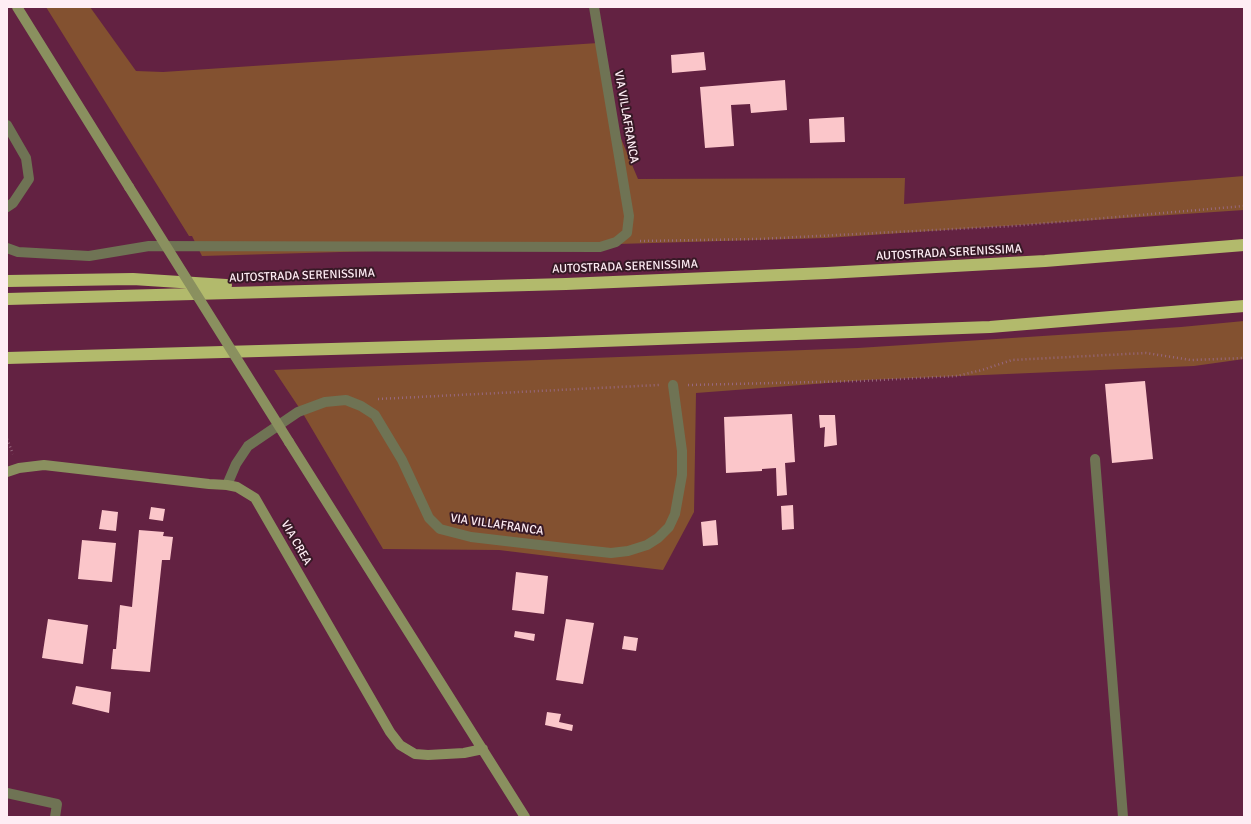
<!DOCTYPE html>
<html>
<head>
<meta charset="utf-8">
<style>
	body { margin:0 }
	#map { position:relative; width:1251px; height:824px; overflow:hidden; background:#632242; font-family:Signika,sans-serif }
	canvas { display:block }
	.frame { position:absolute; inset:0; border:8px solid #feedf4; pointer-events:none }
</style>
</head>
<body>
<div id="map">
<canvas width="1251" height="824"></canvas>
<div class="frame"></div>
</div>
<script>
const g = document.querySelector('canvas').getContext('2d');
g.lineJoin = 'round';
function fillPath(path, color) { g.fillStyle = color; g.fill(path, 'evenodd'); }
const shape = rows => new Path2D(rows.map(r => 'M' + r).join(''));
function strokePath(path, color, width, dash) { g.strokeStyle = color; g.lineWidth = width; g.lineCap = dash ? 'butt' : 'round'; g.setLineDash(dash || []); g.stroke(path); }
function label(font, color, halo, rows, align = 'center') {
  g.font = font + ' Signika,sans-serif'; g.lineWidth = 4; g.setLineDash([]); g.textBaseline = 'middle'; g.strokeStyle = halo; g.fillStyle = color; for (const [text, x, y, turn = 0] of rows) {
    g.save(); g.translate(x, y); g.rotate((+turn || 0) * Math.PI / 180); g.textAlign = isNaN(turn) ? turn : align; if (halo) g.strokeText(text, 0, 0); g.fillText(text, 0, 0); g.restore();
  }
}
const green = shape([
	[46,7,90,7,136,71,163,72,598,43,606,103,638,179,905,178,904,204,1244,176,1244,210,826,238,202,256,192,236,189,236],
	[1244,321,1244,359,1194,366,867,380,696,393,694,512,663,570,499,550,383,549,302,412,274,370,858,348,1181,327]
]);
const building = shape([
	[704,52,706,70,672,73,671,55],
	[785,80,787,110,751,113,750,104,731,105,734,146,705,148,700,87],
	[844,117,845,142,810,143,809,119],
	[1145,381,1153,459,1112,463,1105,384],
	[792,414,795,462,785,463,787,495,777,496,776,468,762,469,762,471,726,473,724,417],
	[819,415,835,415,837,445,824,447,825,427,820,428],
	[793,505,794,529,782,530,781,506],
	[151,507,165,509,163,521,149,519],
	[102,510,118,512,116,531,99,529],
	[716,520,718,545,703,546,701,522],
	[139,530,164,532,163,536,173,537,170,560,162,560,150,672,111,669,113,649,116,649,120,605,132,607],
	[82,540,116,543,112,582,78,579],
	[516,572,548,576,544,614,512,610],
	[48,619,88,625,83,664,42,658],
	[566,619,594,623,583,684,556,680],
	[515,631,535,634,534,641,514,637],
	[624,636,638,638,636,651,622,649],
	[76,686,111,692,109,713,72,704],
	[547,712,561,714,559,722,573,725,572,731,545,725]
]);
const path = shape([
	[640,241,759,239,1013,226,1244,206],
	[688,385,860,381,957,376,982,370,1012,360,1146,353,1191,360,1244,358],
	[378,399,659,385],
	[7,439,13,454]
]);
const lane = shape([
	[1095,459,1123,817],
	[7,793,57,804,55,817]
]);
const street = shape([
	[7,125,26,158,29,179,13,203,7,207],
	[7,248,18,252,89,256,149,246,600,247,616,242,627,233,629,216,594,7],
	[227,485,236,464,248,446,298,412,325,402,346,400,361,406,375,415,402,460,429,518,440,529,471,537,565,548,611,553,628,551,647,545,658,538,669,527,675,514,682,475,682,451,673,385]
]);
const secondary = shape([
	[17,7,129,187],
	[289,442,525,817],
	[7,472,19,468,44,465,209,484,227,485,237,487,255,498,390,732,400,745,415,754,428,755,464,753,483,749]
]);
const highway = shape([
	[7,281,133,279,226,285],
	[7,299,566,284,827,273,1045,261,1244,245],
	[7,358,547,343,990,327,1244,306]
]);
const secondaryBridge = shape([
	[129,187,289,442]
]);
const streetNames = [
	["VIA VILLAFRANCA",626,117,80],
	["AUTOSTRADA SERENISSIMA",949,253,-3],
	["AUTOSTRADA SERENISSIMA",625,267,-2],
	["AUTOSTRADA SERENISSIMA",302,276,-2],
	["VIA VILLAFRANCA",497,525,8],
	["VIA CREA",296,543,60]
];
fillPath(green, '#835130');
fillPath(building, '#fbc6ca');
strokePath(path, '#98687f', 2.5, [1, 3]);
strokePath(lane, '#6f7354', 10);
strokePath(street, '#6f7354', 10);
strokePath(secondary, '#8a905f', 10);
strokePath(highway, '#b2ba6c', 12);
strokePath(secondaryBridge, '#8a905f', 10);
label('12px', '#feedf4', '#371926', streetNames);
</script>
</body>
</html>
